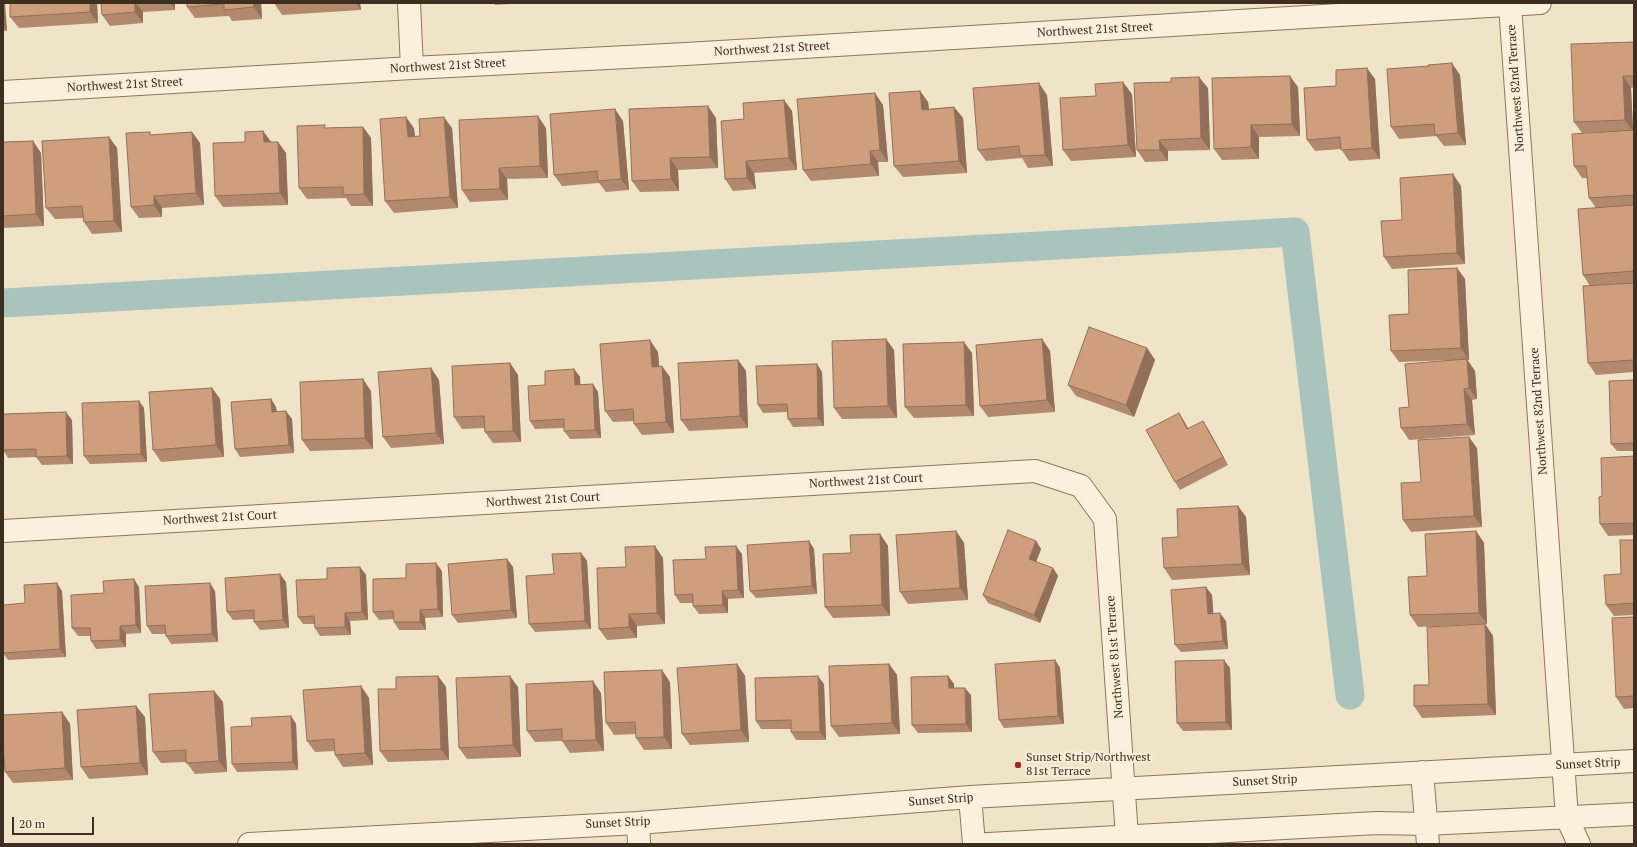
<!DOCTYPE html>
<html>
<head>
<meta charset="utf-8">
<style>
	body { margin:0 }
	#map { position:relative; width:1637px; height:847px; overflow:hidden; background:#f0e4c8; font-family:"PT Serif",serif }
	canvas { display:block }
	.frame { position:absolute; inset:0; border:4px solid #3d2e20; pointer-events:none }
	.scale { position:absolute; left:12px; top:817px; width:82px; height:18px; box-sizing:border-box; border:2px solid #3d2e20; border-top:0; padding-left:5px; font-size:12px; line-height:14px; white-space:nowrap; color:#3d2e20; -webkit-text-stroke:3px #f7eed8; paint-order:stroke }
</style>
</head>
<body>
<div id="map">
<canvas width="1637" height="847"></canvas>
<div class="frame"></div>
<div class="scale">20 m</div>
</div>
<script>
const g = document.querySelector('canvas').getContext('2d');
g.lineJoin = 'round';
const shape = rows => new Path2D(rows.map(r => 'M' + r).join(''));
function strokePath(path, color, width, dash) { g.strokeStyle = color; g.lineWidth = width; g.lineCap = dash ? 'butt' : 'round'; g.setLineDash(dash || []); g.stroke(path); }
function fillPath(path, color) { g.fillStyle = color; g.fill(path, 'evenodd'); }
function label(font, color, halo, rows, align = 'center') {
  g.font = font + ' "PT Serif",serif'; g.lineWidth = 4; g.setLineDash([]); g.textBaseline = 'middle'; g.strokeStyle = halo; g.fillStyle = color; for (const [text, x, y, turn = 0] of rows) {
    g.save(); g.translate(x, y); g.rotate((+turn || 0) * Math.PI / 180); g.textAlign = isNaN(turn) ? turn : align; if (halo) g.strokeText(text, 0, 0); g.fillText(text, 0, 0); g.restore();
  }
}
const canal = shape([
	[3,303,1295,232,1350,695]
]);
const minor = shape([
	[409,3,412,68],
	[1510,5,1567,818,1579,844],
	[3,92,412,68,686,54,1540,3],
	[3,531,1035,471,1081,486,1105,519,1127,837],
	[1422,772,1428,844],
	[970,797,974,844],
	[638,823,639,844],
	[249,844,638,823,970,797,1634,761],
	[988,844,1377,823,1426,824,1634,814]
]);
const wall = shape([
	[3,3,7,31,3,31],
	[97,3,98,23,19,28,10,17],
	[101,3,175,3,175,10,143,12,143,23,110,26,102,15],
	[187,3,261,3,262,19,232,21,229,16,195,18,187,7],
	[274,3,360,3,361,10,282,15],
	[493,3,525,3,495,5],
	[1634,42,1634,87,1631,88,1633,130,1634,130,1634,372,1596,375,1588,363,1590,286,1583,275,1596,208,1589,198,1587,178,1582,178,1574,166,1599,132,1582,133,1574,122],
	[1429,66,1460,75,1466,145,1444,146,1436,136,1399,139,1391,127],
	[1375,79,1380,159,1349,161,1341,149,1315,151,1307,140,1336,86],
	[1298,87,1300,136,1259,137,1259,159,1222,160,1214,149],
	[1208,88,1210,150,1168,151,1168,161,1145,162,1137,150],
	[920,91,928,102,929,109,954,107,963,118,967,173,903,177,894,166],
	[1132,94,1136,157,1071,161,1063,150,1096,96],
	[1047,95,1053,166,1028,168,1022,158,986,161,978,150],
	[784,100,792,111,797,170,754,173,756,189,733,191,725,179,744,119],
	[883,105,888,162,878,162,879,176,811,181,803,170],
	[716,118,718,168,678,170,679,191,640,192,632,181],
	[623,121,629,190,606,192,599,183,562,186,554,175],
	[363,127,371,138,373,206,351,206,346,198,307,199,299,188,326,128],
	[414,128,415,137,420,136,452,128,458,208,394,213,385,201],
	[546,128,548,178,507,179,508,200,470,202,462,190],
	[263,131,271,142,278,142,286,153,288,205,223,207,215,196,245,142],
	[192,132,200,143,204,205,162,208,162,217,139,218,131,207,152,135],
	[109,137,117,148,122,232,92,234,84,222,83,218,55,219,46,208],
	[33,141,41,153,44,226,3,228,3,142],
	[1461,186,1465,264,1392,269,1384,257],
	[1457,268,1465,279,1469,360,1467,360,1475,371,1477,399,1472,400,1475,435,1409,440,1401,428,1409,407,1455,360,1399,362,1391,351,1409,314],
	[886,339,894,350,897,418,842,419,834,408],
	[1042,339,1050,351,1055,412,988,417,980,406],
	[1147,348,1155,360,1134,417,1076,396,1068,385],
	[658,352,659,366,670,377,674,433,642,435,634,424,634,421,613,422,605,411],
	[972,353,974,416,914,418,905,407],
	[738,360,746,371,748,428,689,431,681,420],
	[510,363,518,375,521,442,493,443,485,432,484,428,462,429,454,417],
	[431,368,439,380,444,444,391,448,383,437],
	[574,369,580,377,580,384,598,392,601,438,570,439,564,431,564,428,535,429,530,421,545,385],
	[822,372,824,426,793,427,788,419,787,412,763,413,758,405],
	[1634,380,1634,451,1617,451,1611,444],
	[212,388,220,399,224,457,161,462,153,450],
	[371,391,373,449,310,451,302,440],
	[271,399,276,407,277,411,292,419,294,453,240,457,235,449],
	[139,401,144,408,147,462,90,464,84,456],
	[1179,413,1184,421,1188,428,1208,429,1228,465,1180,490,1175,482],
	[72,420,73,464,42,465,36,457,8,458,3,450],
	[1477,448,1482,527,1411,532,1403,520,1421,482],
	[1634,456,1634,535,1608,536,1600,524,1602,496],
	[1238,506,1246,517,1250,575,1172,580,1164,568,1178,537],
	[956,531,964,543,968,600,908,604,900,592],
	[1476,531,1484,543,1487,624,1485,624,1493,636,1496,715,1422,718,1414,706,1429,685,1480,624,1418,627,1410,615,1427,576],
	[880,534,888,546,890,616,833,618,825,607,851,553],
	[1634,540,1634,615,1614,616,1606,605,1621,574],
	[809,541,814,549,817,594,756,598,750,591],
	[1036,541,1041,549,1036,562,1053,568,1058,576,1040,623,988,603,983,595],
	[581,553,587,561,591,629,535,632,529,624,554,574],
	[742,554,744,598,728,599,728,613,699,614,693,606,693,603,680,603,675,595,706,559],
	[663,558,665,624,637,626,637,638,607,640,599,629,626,567],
	[507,559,513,567,517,618,458,623,452,615],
	[360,567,366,575,368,620,350,621,351,635,320,636,315,628,315,624,303,624,298,617,327,579],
	[442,571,443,617,425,618,426,630,399,630,394,622,394,619,379,620,373,612,406,578],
	[286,582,289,628,260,630,254,622,254,619,233,620,227,612],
	[139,587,141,633,126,634,126,647,96,649,91,641,91,636,78,636,72,628,104,593],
	[62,591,66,657,8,660,3,653,25,603],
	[215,591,218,642,171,644,166,636,166,634,152,634,147,626],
	[1212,595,1213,614,1226,621,1228,649,1181,652,1175,645],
	[1634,617,1634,708,1624,709,1616,697],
	[1055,660,1060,668,1064,724,1004,728,999,720],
	[737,664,745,676,749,742,690,745,682,734],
	[889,664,897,675,900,734,839,737,831,726],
	[1230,668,1232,730,1183,731,1177,723],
	[438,676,446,687,449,760,388,762,380,751,396,689],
	[948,676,954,684,954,688,971,695,972,732,918,733,912,725],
	[670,682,672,749,644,750,636,738,636,734,614,735,606,723],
	[824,684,826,740,796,740,791,732,791,729,761,729,756,721],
	[361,686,369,698,373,765,343,767,335,755,335,751,315,752,307,741],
	[518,687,521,757,467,759,459,748],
	[214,691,223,702,227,772,195,774,186,762,161,763,153,752],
	[601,693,604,751,570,753,562,741,535,742,527,731],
	[62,712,70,724,73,780,13,783,5,772],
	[291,716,296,724,298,770,237,772,232,764],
	[145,717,148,775,89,779,81,767]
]);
const shadedWall = shape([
	[3,3,5,3,7,31,3,25],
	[90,3,97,3,98,23,90,12],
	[135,3,136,3,143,12,143,23,135,12],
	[170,3,175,3,175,10],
	[253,3,261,3,262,19,254,7],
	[356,3,360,3,361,10],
	[1452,63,1460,75,1466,145,1458,133],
	[1367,68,1375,79,1380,159,1372,148],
	[1290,76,1298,87,1300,136,1292,124],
	[1623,76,1631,88,1633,131,1625,120],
	[1199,77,1208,88,1210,150,1201,138],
	[1123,82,1132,94,1136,157,1128,145],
	[1039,83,1047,95,1053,166,1045,155],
	[920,91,928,102,930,121,922,110],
	[875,93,883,105,888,162,880,150],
	[784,100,792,111,797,170,789,158],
	[708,106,716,118,718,168,710,157],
	[954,107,963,118,967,173,959,161],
	[615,109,623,121,629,190,621,179],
	[538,116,546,128,548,178,540,166],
	[406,117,414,128,416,148,408,137],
	[444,117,452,128,458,208,450,197],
	[1251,125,1259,137,1259,159,1251,147],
	[363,127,371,138,373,206,364,194],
	[263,131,272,143,264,142],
	[192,132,200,143,204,205,196,193],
	[109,137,117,148,122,232,114,221],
	[1159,140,1168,151,1168,161,1160,150],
	[33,141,41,153,44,226,36,214],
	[278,142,286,153,288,205,280,193],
	[870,151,878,162,879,176,871,164],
	[670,158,678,170,679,191,671,179],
	[746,161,754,173,756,189,747,178],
	[499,168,507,179,508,200,500,189],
	[1453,174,1461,186,1465,264,1457,253],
	[154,196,162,208,162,217,154,205],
	[1457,268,1465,279,1469,360,1461,348],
	[886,339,894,350,897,418,888,406],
	[1042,339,1050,351,1055,412,1047,400],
	[650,340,658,352,660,378,652,367],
	[964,342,972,353,974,416,966,405],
	[1147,348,1155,360,1134,417,1126,405],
	[1467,359,1475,371,1477,399,1469,388],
	[738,360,746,371,748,428,740,416],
	[510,363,518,375,521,442,513,431],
	[817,364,822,372,824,426,818,418],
	[662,366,670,377,674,433,666,422],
	[431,368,439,380,444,444,436,433],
	[574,369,580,377,581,392,575,385],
	[363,379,371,391,373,449,365,438],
	[593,384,598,392,601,438,595,430],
	[212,388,220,399,224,457,216,445],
	[1464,389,1472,400,1475,435,1467,424],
	[271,399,276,407,277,420,272,412],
	[139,401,144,408,147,462,141,454],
	[286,411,292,419,294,453,289,445],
	[66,412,72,420,73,464,67,456],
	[1179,413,1184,421,1192,437,1187,429],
	[1203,421,1208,429,1228,465,1223,457],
	[1469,437,1477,448,1482,527,1474,516],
	[1238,506,1246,517,1250,575,1242,564],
	[956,531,964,543,968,600,960,588],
	[1476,531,1484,543,1487,624,1479,613],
	[880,534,888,546,890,616,882,605],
	[809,541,814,549,817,594,812,586],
	[1036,541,1041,549,1034,567,1029,559],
	[655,546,663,558,665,624,657,613],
	[736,546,742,554,744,598,738,590],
	[581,553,587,561,591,629,585,621],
	[507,559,513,567,517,618,511,610],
	[436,563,442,571,443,617,438,609],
	[360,567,366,575,368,620,362,612],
	[1053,568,1058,576,1040,623,1034,615],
	[280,574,286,582,289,628,283,620],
	[134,579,139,587,141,633,136,625],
	[57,583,62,591,66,657,60,649],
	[210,583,215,591,218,642,212,634],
	[1206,587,1212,595,1214,622,1208,614],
	[722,591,728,599,728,613,723,605],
	[420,610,425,618,426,630,420,622],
	[345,613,350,621,351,635,345,627],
	[1220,613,1226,621,1228,649,1223,641],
	[629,614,637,626,637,638,629,627],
	[1485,624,1493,636,1496,715,1488,704],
	[120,626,126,634,126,647,120,640],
	[1055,660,1060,668,1064,724,1058,716],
	[1224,660,1230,668,1232,730,1226,722],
	[737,664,745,676,749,742,741,730],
	[889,664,897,675,900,734,892,723],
	[662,670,670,682,672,749,664,737],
	[438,676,446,687,449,760,441,749],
	[510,676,518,687,521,757,513,745],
	[818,676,824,684,826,740,820,732],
	[948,676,954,684,954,696,949,688],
	[593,681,601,693,604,751,596,740],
	[361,686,369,698,373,765,365,753],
	[965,688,971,695,972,732,966,724],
	[214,691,223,702,227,772,219,761],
	[136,706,145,717,148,775,140,763],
	[62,712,70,724,73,780,65,768],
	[291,716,296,724,298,770,293,762]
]);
const building = shape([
	[10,3,90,3,90,12,10,17,10,3],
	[101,3,135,3,135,12,102,15,101,3],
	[187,3,253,3,254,7,224,10,224,4,187,7,187,3],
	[1634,42,1634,76,1623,76,1625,120,1574,122,1571,44,1634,42],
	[1452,63,1458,133,1435,135,1434,124,1391,127,1387,69,1429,66,1428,65,1452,63],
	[1367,68,1372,148,1341,150,1340,137,1307,140,1304,88,1336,86,1336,70,1367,68],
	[1290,76,1292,124,1251,125,1251,147,1214,149,1212,78,1290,76],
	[1199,77,1201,138,1159,140,1160,150,1137,150,1134,83,1171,82,1171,78,1199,77],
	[1123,82,1128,145,1063,150,1060,98,1096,96,1095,84,1123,82],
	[1039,83,1045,155,1020,156,1019,146,978,150,973,88,1039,83],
	[920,91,922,110,954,107,959,161,894,166,889,93,920,91],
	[875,93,880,150,870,151,871,164,803,170,797,99,875,93],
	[784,100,789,158,746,161,747,178,725,179,721,121,744,119,743,103,784,100],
	[708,106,710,157,670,158,671,179,632,181,629,109,708,106],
	[615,109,621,179,598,181,597,171,554,175,550,114,615,109],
	[538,116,540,166,499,168,500,189,462,190,459,120,538,116],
	[406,117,408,137,420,136,419,119,444,117,450,197,385,201,380,119,406,117],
	[325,125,324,128,363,127,364,194,343,195,343,187,299,188,297,126,325,125],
	[1634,130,1634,195,1589,198,1586,166,1574,166,1572,134,1634,130],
	[263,131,264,142,278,142,280,193,215,196,213,143,245,142,245,132,263,131],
	[150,132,150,135,192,132,196,193,154,196,154,205,131,207,126,133,150,132],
	[109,137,114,221,84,222,82,206,46,208,42,141,109,137],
	[33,141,36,214,3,216,3,142,33,141],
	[1453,174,1457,253,1384,257,1381,221,1402,220,1400,178,1453,174],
	[1634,205,1634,271,1583,275,1578,209,1634,205],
	[1457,268,1461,348,1391,351,1389,315,1409,314,1408,270,1457,268],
	[1634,283,1634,360,1588,363,1583,286,1634,283],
	[1089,327,1147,348,1126,405,1068,385,1089,327],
	[886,339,888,406,834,408,832,341,886,339],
	[1042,339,1047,400,980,406,976,345,1042,339],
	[650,340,652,367,662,366,666,422,634,424,633,409,605,411,600,344,650,340],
	[964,342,966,405,905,407,903,344,964,342],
	[1467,359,1469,388,1464,389,1467,424,1401,428,1399,408,1409,407,1405,364,1467,359],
	[738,360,740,416,681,420,678,363,738,360],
	[510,363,513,431,485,432,484,416,454,417,452,366,510,363],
	[817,364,818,418,788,419,787,404,758,405,756,366,817,364],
	[431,368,436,433,383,437,378,372,431,368],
	[574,369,575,385,593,384,595,430,564,431,564,419,530,421,528,386,545,385,545,371,574,369],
	[363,379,365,438,302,440,300,382,363,379],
	[1634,380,1634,443,1611,444,1609,381,1634,380],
	[212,388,216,445,153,450,149,392,212,388],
	[271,399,272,412,286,411,289,445,235,449,231,402,271,399],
	[139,401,141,454,84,456,82,403,139,401],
	[66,412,67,456,36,457,36,449,3,450,3,414,66,412],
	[1179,413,1187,429,1203,421,1223,457,1175,482,1146,430,1179,413],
	[1469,437,1474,516,1403,520,1401,483,1421,482,1418,440,1469,437],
	[1634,456,1634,523,1600,524,1599,497,1602,496,1601,458,1634,456],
	[1238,506,1242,564,1164,568,1162,538,1178,537,1177,509,1238,506],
	[1008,530,1036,541,1029,559,1053,568,1034,615,983,595,1008,530],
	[956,531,960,588,900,592,896,535,956,531],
	[1476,531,1479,613,1410,615,1408,577,1427,576,1425,534,1476,531],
	[880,534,882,605,825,607,823,554,851,553,850,535,880,534],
	[1620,540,1634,540,1634,603,1606,605,1604,575,1621,574,1620,540],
	[809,541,812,586,750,591,747,545,809,541],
	[655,546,657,613,629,614,629,627,599,629,597,568,626,567,625,547,655,546],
	[736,546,738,590,722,591,723,605,693,606,693,594,675,595,673,560,706,559,705,547,736,546],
	[581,553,585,621,529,624,526,576,554,574,552,554,581,553],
	[507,559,511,610,452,615,448,564,507,559],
	[436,563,438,609,420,610,420,622,394,622,393,611,373,612,373,579,406,578,406,564,436,563],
	[360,567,362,612,345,613,345,627,315,628,314,616,298,617,296,580,327,579,327,568,360,567],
	[280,574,283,620,254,622,254,610,227,612,225,578,280,574],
	[134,579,136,625,120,626,120,640,91,641,90,628,72,628,71,595,104,593,103,581,134,579],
	[57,583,60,649,3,653,3,605,25,603,24,585,57,583],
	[210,583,212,634,166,636,165,625,147,626,145,586,210,583],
	[1206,587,1208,614,1220,613,1223,641,1175,645,1171,590,1206,587],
	[1634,617,1634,696,1616,697,1612,618,1634,617],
	[1485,624,1488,704,1414,706,1414,685,1429,685,1427,627,1485,624],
	[1055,660,1058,716,999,720,995,664,1055,660],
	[1224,660,1226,722,1177,723,1175,661,1224,660],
	[737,664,741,730,682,734,677,668,737,664],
	[889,664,892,723,831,726,829,666,889,664],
	[662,670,664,737,636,738,635,722,606,723,604,672,662,670],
	[438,676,441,749,380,751,378,689,396,689,396,677,438,676],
	[510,676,513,745,459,748,456,678,510,676],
	[818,676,820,732,791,732,791,720,756,721,755,678,818,676],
	[948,676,949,688,965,688,966,724,912,725,911,677,948,676],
	[593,681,596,740,562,741,562,729,527,731,526,684,593,681],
	[361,686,365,753,335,755,334,739,307,741,303,690,361,686],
	[214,691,219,761,186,763,186,750,153,752,149,694,214,691],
	[136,706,140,763,81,767,77,710,136,706],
	[62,712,65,768,5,772,3,743,3,715,62,712],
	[291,716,293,762,232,764,231,727,252,726,251,718,291,716]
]);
const markers = [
	[1018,765,4,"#9e2a2b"]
];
const streetNames = [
	["Northwest 21st Street",1095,30,-3],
	["Northwest 21st Street",772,49,-3],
	["Northwest 21st Street",448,66,-3],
	["Northwest 21st Street",125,85,-3],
	["Northwest 82nd Terrace",1516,88,-94],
	["Northwest 82nd Terrace",1539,411,-94],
	["Northwest 21st Court",866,481,-3],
	["Northwest 21st Court",543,500,-3],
	["Northwest 21st Court",220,518,-3],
	["Northwest 81st Terrace",1115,657,-94],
	["Sunset Strip",1588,764,-3],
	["Sunset Strip",1265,781,-3],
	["Sunset Strip",941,800,-4],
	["Sunset Strip",618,823,-3]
];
const poiNames = [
	["Sunset Strip/Northwest",1026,758],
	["81st Terrace",1026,772]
];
strokePath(canal, '#a9c4bc', 29);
strokePath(minor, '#8d765c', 24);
strokePath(minor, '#faf1dc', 22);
fillPath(wall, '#b2896c');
fillPath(shadedWall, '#916f58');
fillPath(building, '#cf9f7d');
strokePath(building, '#916f58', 1);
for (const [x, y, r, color] of markers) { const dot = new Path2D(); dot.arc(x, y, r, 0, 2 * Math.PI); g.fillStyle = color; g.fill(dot); strokePath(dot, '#f7eed8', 1.5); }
label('12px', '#3d2e20', '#f7eed8', streetNames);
label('12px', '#3d2e20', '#f7eed8', poiNames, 'left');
</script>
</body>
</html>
